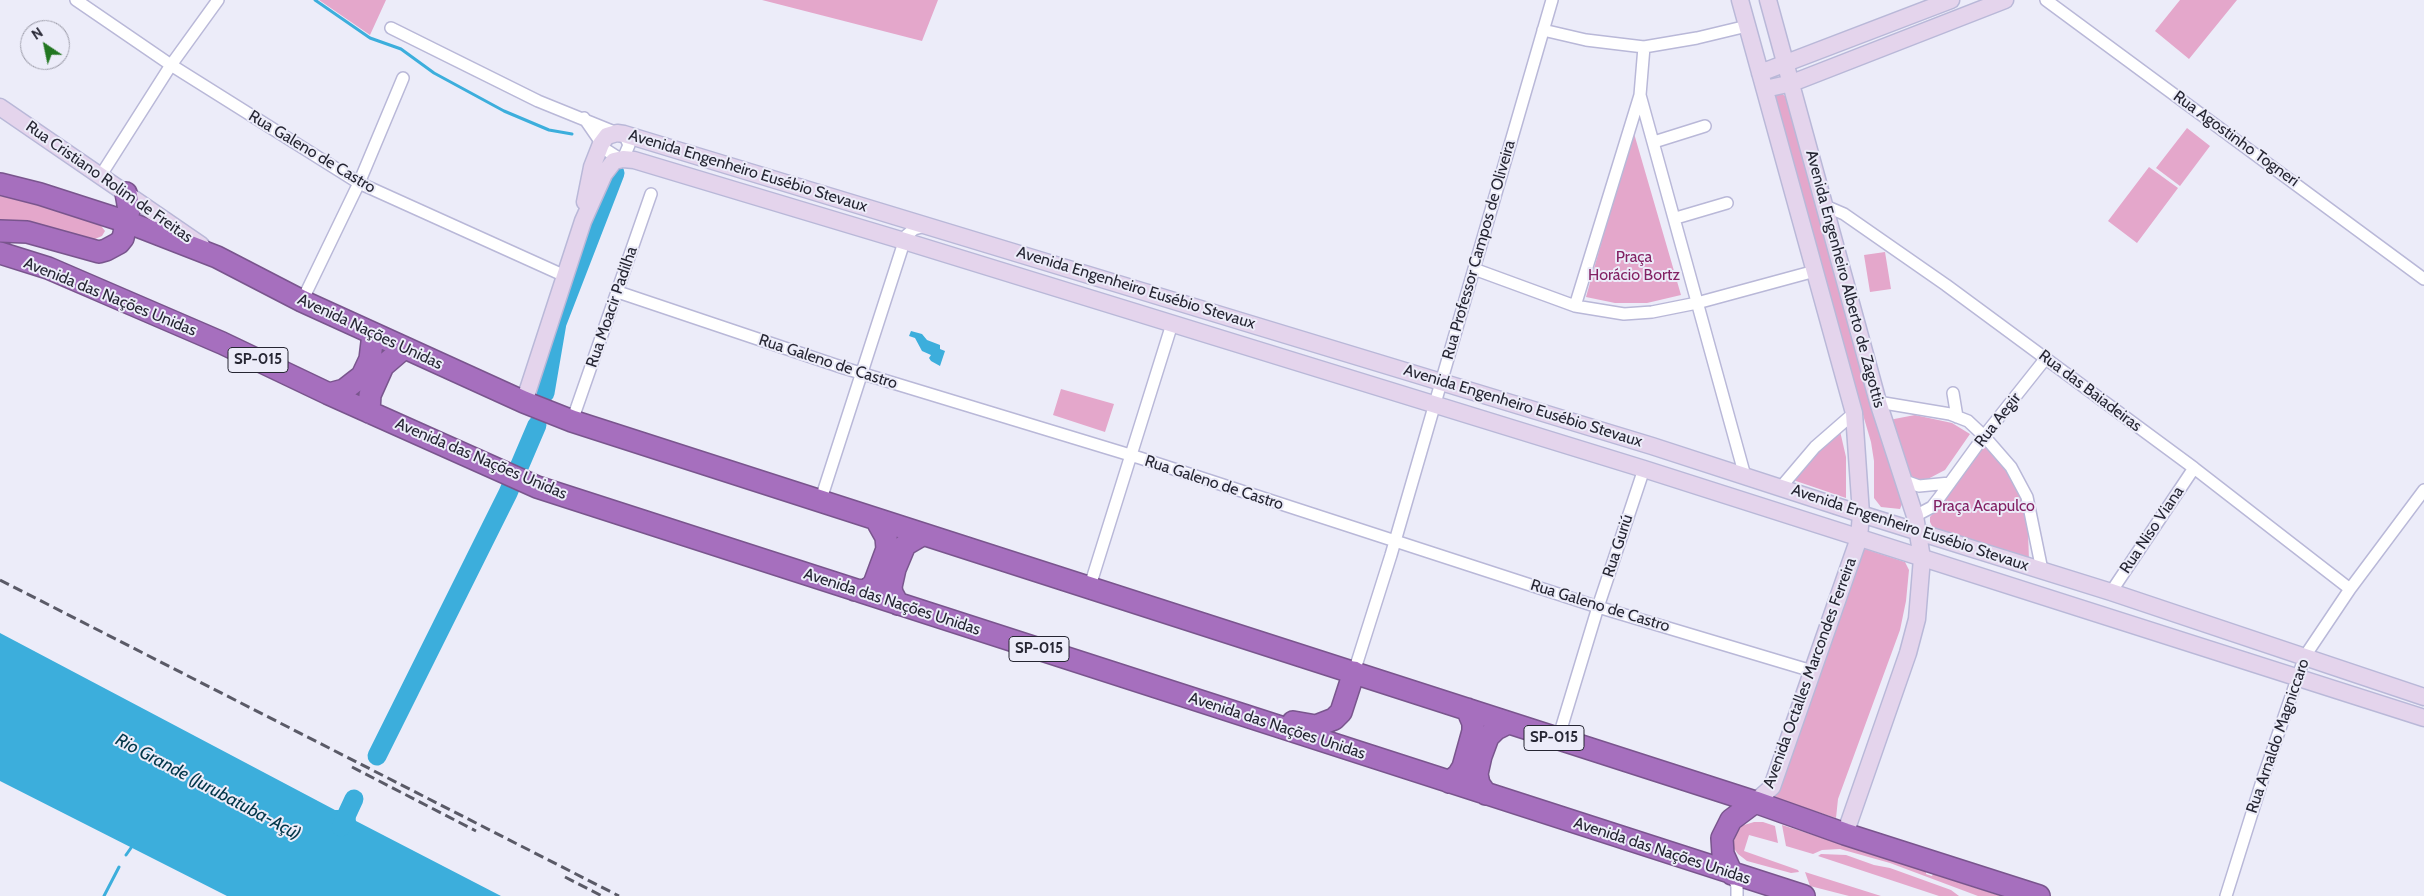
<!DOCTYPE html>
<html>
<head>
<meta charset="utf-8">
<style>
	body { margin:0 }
	#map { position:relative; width:2424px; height:896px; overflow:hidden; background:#ececf9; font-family:Cabin,sans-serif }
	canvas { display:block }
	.north { position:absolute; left:20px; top:20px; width:50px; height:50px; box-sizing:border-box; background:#ececf9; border:1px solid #9d9daa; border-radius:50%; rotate:326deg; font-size:14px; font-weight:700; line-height:20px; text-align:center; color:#262633 }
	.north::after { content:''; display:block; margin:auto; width:18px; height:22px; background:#227621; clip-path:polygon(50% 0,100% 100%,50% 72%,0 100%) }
</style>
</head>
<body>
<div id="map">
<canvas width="2424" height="896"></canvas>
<div class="north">N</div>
</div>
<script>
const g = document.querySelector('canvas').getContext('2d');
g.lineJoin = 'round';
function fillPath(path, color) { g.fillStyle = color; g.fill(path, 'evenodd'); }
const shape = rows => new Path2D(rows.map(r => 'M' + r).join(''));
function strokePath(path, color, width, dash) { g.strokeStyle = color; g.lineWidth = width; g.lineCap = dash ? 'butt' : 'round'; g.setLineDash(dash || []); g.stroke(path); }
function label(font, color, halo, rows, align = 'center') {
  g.font = font + ' Cabin,sans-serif'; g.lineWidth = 4; g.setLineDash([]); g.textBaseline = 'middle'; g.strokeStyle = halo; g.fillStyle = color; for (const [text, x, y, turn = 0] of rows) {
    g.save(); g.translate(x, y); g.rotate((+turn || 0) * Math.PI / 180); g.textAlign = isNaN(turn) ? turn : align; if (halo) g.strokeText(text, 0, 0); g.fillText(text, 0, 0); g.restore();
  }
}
const green = shape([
	[319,0,386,0,370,35],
	[762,0,938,0,922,41],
	[2180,0,2237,0,2189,59,2155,31],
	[1781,93,1785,96,1902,504,1900,509,1881,507,1874,498,1874,461,1871,442,1813,244,1774,97],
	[2187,128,2210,146,2180,186,2156,168],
	[1633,130,1681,295,1647,303,1615,303,1586,297],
	[2149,167,2178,188,2137,243,2108,221],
	[0,196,23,200,99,223,105,231,102,236,95,239,84,239,0,225],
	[1885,252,1891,289,1870,292,1864,255],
	[1061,389,1114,404,1105,432,1053,415],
	[1915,415,1952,423,1970,434,1945,470,1924,481,1914,478,1906,472,1889,420],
	[1840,431,1846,457,1846,498,1790,479,1814,452],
	[1985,444,2007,468,2023,502,2028,532,2029,560,1933,528,1930,522,1930,517],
	[1865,549,1905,562,1909,570,1906,601,1900,630,1838,799,1836,818,1769,796,1857,553],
	[1754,822,1763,822,1775,826,1778,843,1749,835,1744,851,1798,870,1799,872,1791,873,1747,861,1738,854,1732,846,1736,835,1741,826],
	[1782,825,1926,871,1926,874,1932,876,1933,874,2001,896,1978,896,1890,863,1840,849,1822,850,1813,854,1786,846],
	[1821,854,1846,855,1874,865,1890,868,1951,890,1959,896,1939,896,1818,856],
	[1805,872,1881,896,1849,896,1810,886]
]);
const water = shape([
	[911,331,922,334,927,340,940,345,940,349,945,351,940,366,931,361,929,358,931,355,922,351,915,338,909,336],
	[0,633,335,810,340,810,346,805,350,805,354,809,356,821,501,896,227,896,0,781]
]);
const stream = shape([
	[315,0,370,38,401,49,434,73,504,111,549,130,572,134],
	[126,855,133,845],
	[104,896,119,867]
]);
const river = shape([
	[545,393,557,323,615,173],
	[377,756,508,493,537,425],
	[341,827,354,799]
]);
const street = shape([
	[76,0,171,65,359,183,565,276],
	[2046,0,2424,279],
	[391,28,538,101,617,133],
	[1543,30,1586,40,1644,47,1697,38,1747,26],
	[1644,47,1640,95,1745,476],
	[584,118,606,150,620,159],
	[1654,142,1705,126],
	[623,159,629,145,624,134],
	[101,175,171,65,218,0],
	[1823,205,1844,214,1946,285,2194,468,2350,589],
	[1676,218,1727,203],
	[1474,269,1575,306,1624,314,1652,312,1697,303,1815,271],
	[618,292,844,368,1140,458,1598,607,1812,671],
	[302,301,359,183,403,78],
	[1575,306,1640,95],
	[1953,393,1957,417],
	[1878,402,1950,414,1968,421,1984,436,2011,467,2027,497,2042,570],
	[572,421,651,194],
	[1905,481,1919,486,1950,483],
	[1781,487,1815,447,1854,413],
	[820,502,906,236,914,229,926,226],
	[1915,516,1932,507,1939,498,1984,436,2046,358],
	[1089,589,1172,324],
	[2111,592,2194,468],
	[1354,672,1391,555,1552,0],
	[1558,739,1598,607,1644,469],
	[1732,874,1737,886,1737,896],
	[2226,896,2263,778,2305,656,2350,589,2424,490]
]);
const secondary = shape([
	[1740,0,1854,413,1861,514,1859,538,1772,787,1755,802],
	[1768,0,1878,402,1915,516,1922,558,1917,619,1908,653,1845,834],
	[1760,73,1951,0],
	[1765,89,1792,83,2005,0],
	[0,107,201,245],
	[585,202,592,167,601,144,607,136,617,133,624,134,1652,446,1861,514,2111,592,2424,697],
	[524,402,583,221,604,174,614,161,623,159,634,160,904,241,1644,469,2424,718]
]);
const highway = shape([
	[0,184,40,194,127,222,217,257,302,301,524,402,572,421,1755,802,1845,834,2039,896],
	[0,231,27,232,99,252,106,250,119,243,123,238,129,210,126,193],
	[0,253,48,268,222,343,329,394,537,487,1804,896],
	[329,394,344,390,362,376,370,359,373,334],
	[369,412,370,395,383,366,404,348],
	[855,590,866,591,874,584,887,549,886,537,877,521],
	[898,604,892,593,891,587,895,569,905,545,922,535],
	[1293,722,1316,726,1334,719,1341,712,1354,672],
	[1449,782,1458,775,1463,767,1473,731,1473,723,1467,709],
	[1486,794,1479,784,1477,774,1481,756,1488,737,1496,729,1508,723],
	[1732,874,1723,854,1722,838,1731,820,1755,802]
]);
const rail = shape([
	[0,580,619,896],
	[352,767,476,831],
	[565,877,602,896]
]);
const shields = [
	[258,360,60],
	[1039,649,60],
	[1554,738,60]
];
const shieldNames = [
	["SP-015",258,360],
	["SP-015",1039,649],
	["SP-015",1554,738]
];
const streetNames = [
	["Rua Agostinho Togneri",2236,139,36],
	["Rua Galeno de Castro",312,152,31],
	["Avenida Engenheiro Eusébio Stevaux",748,171,17],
	["Rua Cristiano Rolim de Freitas",109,182,35],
	["Rua Professor Campos de Oliveira",1479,250,-74],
	["Avenida Engenheiro Alberto de Zagottis",1845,279,75],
	["Avenida Engenheiro Eusébio Stevaux",1136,288,17],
	["Avenida das Nações Unidas",110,297,22],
	["Rua Moacir Padilha",612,307,-71],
	["Avenida Nações Unidas",370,332,25],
	["Rua Galeno de Castro",828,362,18],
	["Rua das Baiadeiras",2090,391,37],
	["Avenida Engenheiro Eusébio Stevaux",1523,406,17],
	["Rua Aegir",1998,420,-52],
	["Avenida das Nações Unidas",481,459,23],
	["Rua Galeno de Castro",1214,483,18],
	["Avenida Engenheiro Eusébio Stevaux",1910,528,18],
	["Rua Niso Viana",2152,530,-56],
	["Rua Guriú",1618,546,-72],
	["Avenida das Nações Unidas",892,602,18],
	["Rua Galeno de Castro",1600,606,17],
	["Avenida Octalles Marcondes Ferreira",1810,673,-70],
	["Avenida das Nações Unidas",1277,726,18],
	["Rua Arnaldo Magniccaro",2278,736,-71],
	["Avenida das Nações Unidas",1662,851,18]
];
const parkNames = [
	["Praça",1634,257],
	["Horácio Bortz",1634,275],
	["Praça Acapulco",1984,506]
];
const waterNames = [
	["Rio Grande (Jurubatuba-Açú)",208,787,28]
];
fillPath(green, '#e4a7cb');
fillPath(water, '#3caedc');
strokePath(stream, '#3caedc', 3);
strokePath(river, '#3caedc', 19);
strokePath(street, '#b9b8d8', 14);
strokePath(secondary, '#b9b8d8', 19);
strokePath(highway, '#79558d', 24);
strokePath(street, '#fff', 11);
strokePath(secondary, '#e4d4ec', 16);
strokePath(highway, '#a66fbe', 21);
strokePath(rail, '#5a5a67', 3, [10, 5]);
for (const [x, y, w] of shields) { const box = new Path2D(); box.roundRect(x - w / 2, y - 12.5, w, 25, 4); g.fillStyle = '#ececf9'; g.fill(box); strokePath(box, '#262633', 1); }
label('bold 15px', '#262633', null, shieldNames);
label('16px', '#262633', '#ececf9', streetNames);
label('16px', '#832264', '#ececf9', parkNames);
label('italic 18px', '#023649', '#ececf9', waterNames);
</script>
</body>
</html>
